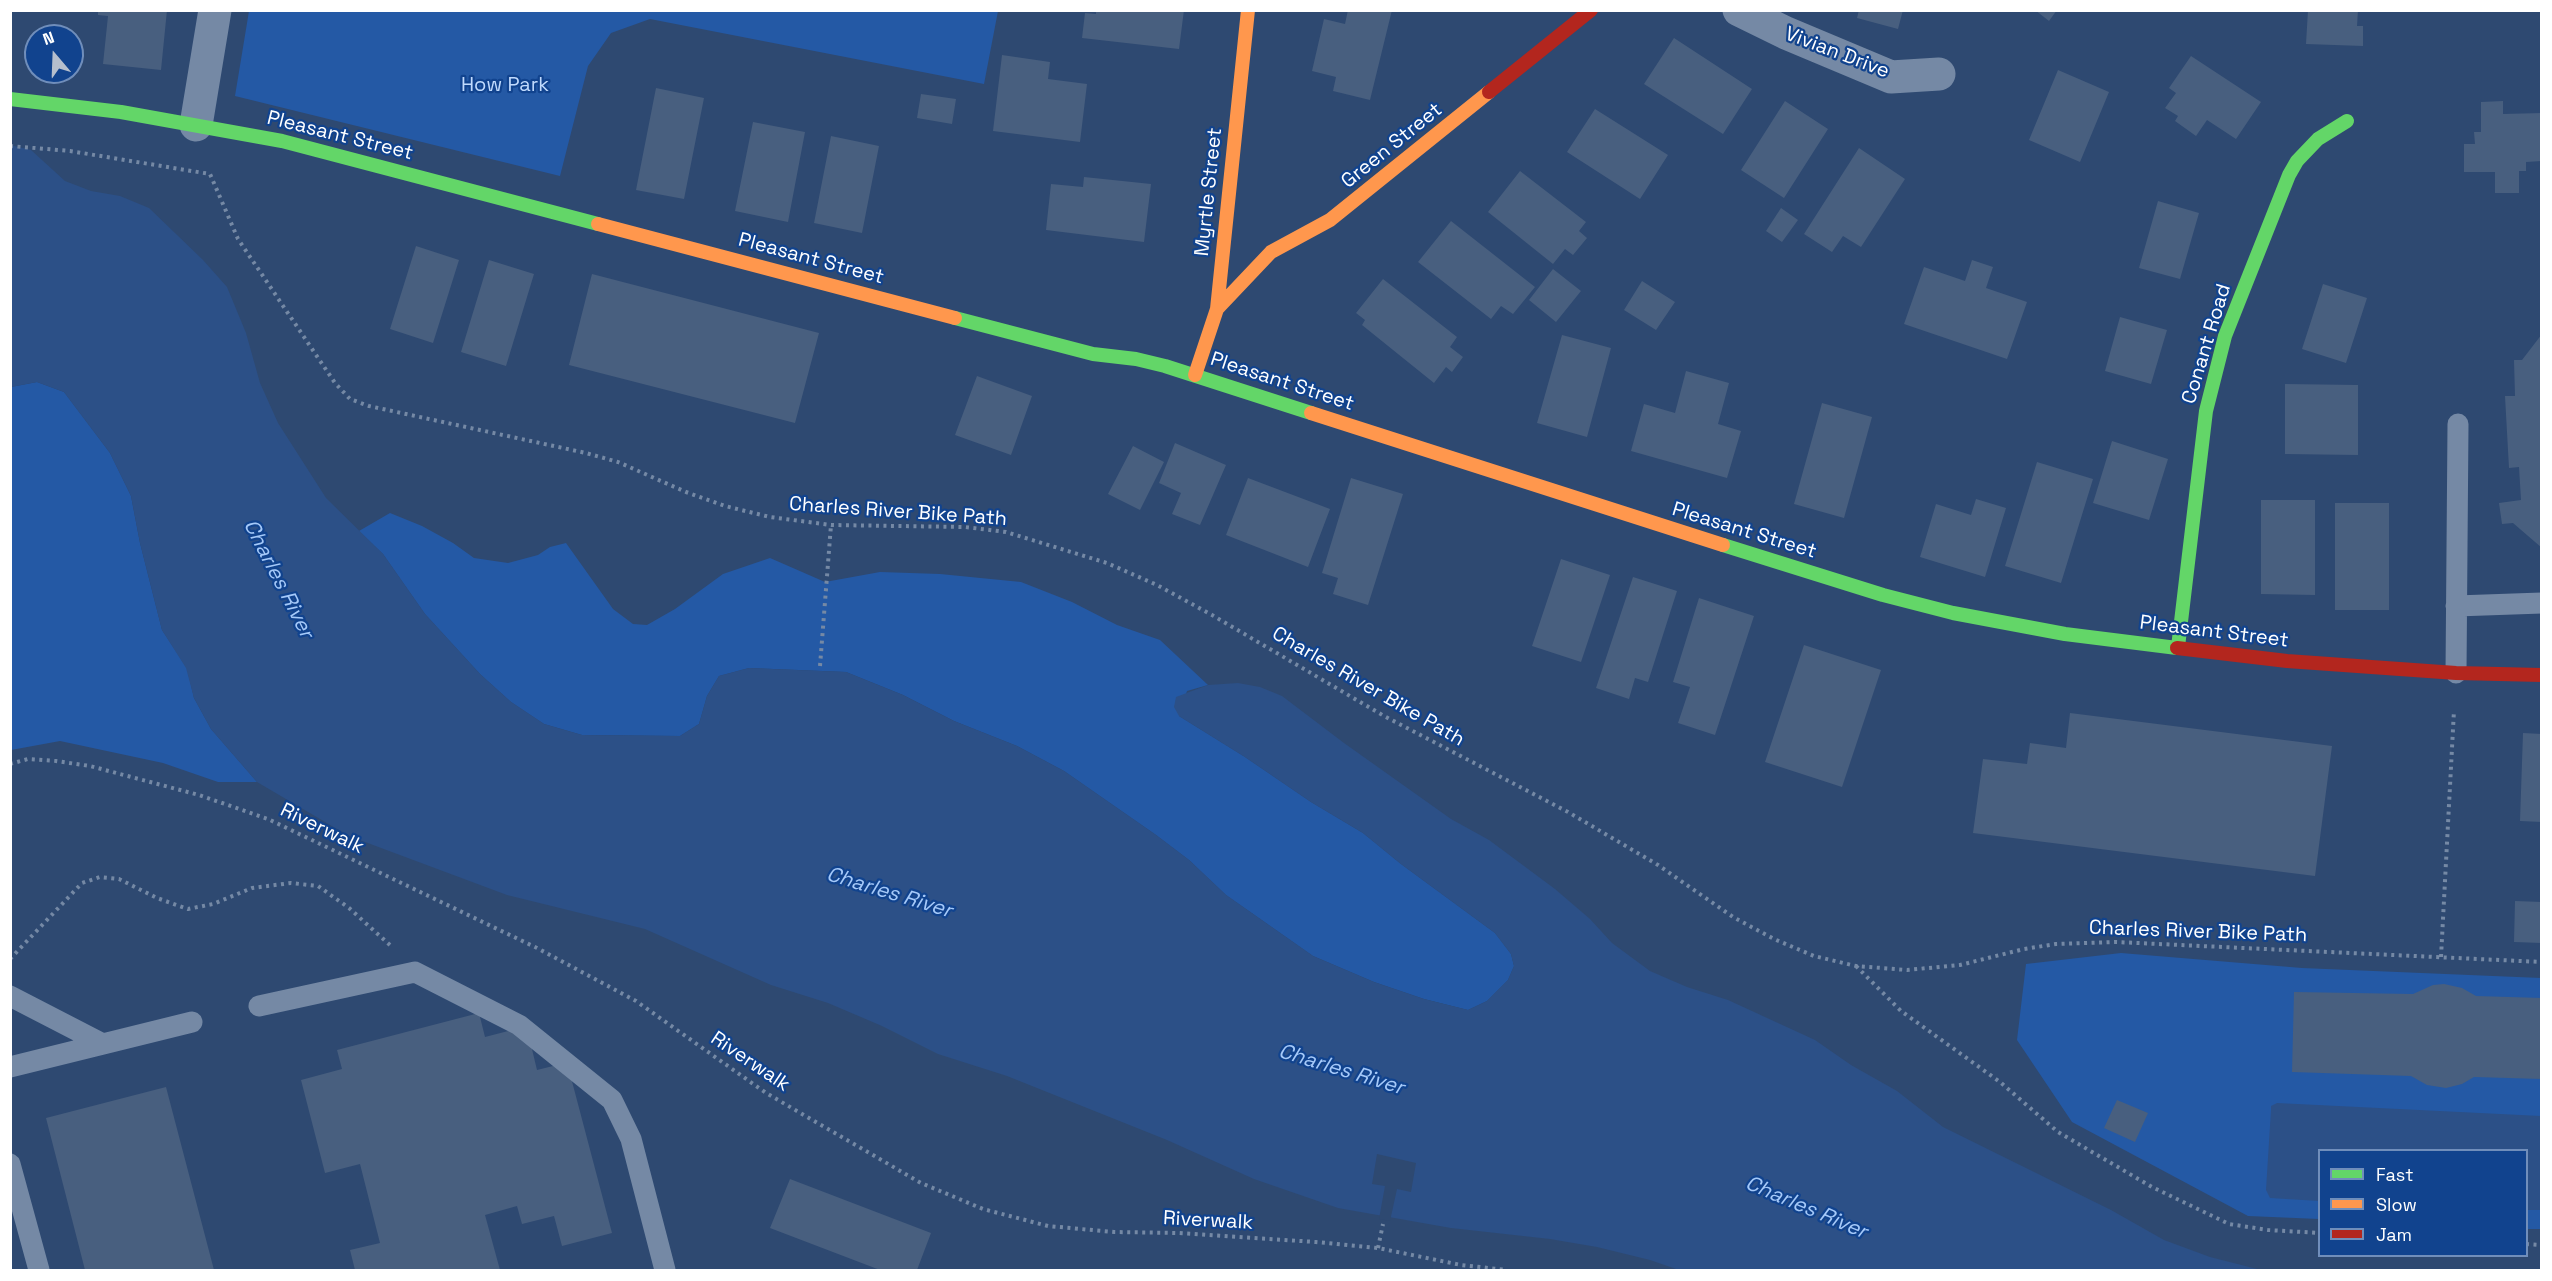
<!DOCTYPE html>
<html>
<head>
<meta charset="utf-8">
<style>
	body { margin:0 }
	#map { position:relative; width:2552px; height:1281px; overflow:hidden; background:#2e4971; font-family:"Space Grotesk",sans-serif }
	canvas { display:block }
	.frame { position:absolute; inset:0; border:12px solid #fff; pointer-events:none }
	.legend { position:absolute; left:2318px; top:1149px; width:210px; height:108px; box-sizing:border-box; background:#11438e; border:2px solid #708ebb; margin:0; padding:8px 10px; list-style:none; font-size:18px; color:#fff }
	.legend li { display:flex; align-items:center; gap:12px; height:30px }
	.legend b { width:30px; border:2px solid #708ebb }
	.north { position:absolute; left:24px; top:24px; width:60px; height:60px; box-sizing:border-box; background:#11438e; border:2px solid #708ebb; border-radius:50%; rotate:341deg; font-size:16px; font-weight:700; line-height:24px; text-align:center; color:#fff }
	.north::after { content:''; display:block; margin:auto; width:21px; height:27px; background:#b6bfcd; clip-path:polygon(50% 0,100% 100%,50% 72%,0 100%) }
</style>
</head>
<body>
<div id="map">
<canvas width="2552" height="1281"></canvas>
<div class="frame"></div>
<ul class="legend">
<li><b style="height:8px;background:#63d668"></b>Fast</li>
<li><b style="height:8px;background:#ff974d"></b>Slow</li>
<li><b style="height:8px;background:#b3261e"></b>Jam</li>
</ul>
<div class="north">N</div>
</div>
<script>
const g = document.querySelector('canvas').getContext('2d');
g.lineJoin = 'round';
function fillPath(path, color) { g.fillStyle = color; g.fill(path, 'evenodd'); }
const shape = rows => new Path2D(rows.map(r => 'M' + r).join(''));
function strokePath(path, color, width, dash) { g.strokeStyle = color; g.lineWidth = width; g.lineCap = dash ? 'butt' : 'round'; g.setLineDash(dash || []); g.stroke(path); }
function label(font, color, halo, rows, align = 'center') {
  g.font = font + ' "Space Grotesk",sans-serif'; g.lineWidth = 4.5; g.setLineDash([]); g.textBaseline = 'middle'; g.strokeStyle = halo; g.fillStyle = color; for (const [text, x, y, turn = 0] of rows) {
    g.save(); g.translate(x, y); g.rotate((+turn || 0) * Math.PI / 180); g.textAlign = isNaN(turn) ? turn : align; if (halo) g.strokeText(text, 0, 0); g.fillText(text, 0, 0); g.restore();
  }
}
const green = shape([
	[249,11,249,10,998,11,984,84,650,19,611,33,588,66,560,176,235,96],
	[37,382,64,392,110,453,131,496,140,543,162,630,187,668,194,698,211,729,257,782,218,782,163,763,60,741,11,750,11,387],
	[390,513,422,526,453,543,474,558,508,563,538,555,550,547,566,543,613,609,633,624,647,625,675,609,723,574,770,558,825,582,880,572,940,574,1021,582,1072,602,1117,625,1160,640,1208,685,1187,691,1179,716,1245,757,1311,802,1363,833,1401,864,1495,933,1511,954,1514,966,1508,980,1487,1001,1468,1010,1424,999,1374,982,1313,956,1226,895,1189,860,1156,835,1064,771,1017,746,954,721,903,695,846,672,749,668,719,676,707,696,699,724,680,736,582,735,544,724,511,702,480,674,425,614,383,554,359,531],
	[2121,953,2302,968,2541,978,2541,1229,2527,1229,2526,1150,2320,1150,2319,1219,2248,1216,2072,1122,2017,1040,2026,964]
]);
const water = shape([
	[10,145,31,150,65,181,91,191,120,196,149,208,203,260,227,287,246,333,260,383,278,423,326,498,383,554,425,614,480,674,511,702,544,724,582,735,680,736,699,724,707,696,719,676,749,668,846,672,903,695,954,721,1017,746,1064,771,1156,835,1189,860,1226,895,1313,956,1374,982,1424,999,1468,1010,1487,1001,1508,980,1514,966,1511,954,1495,933,1401,864,1363,833,1311,802,1245,757,1179,716,1174,707,1176,697,1208,685,1238,683,1260,687,1282,696,1344,743,1451,819,1489,840,1555,889,1590,919,1612,943,1650,971,1687,987,1728,1000,1815,1040,1851,1065,1897,1091,1943,1127,2111,1210,2164,1240,2210,1257,2261,1270,1679,1270,1650,1260,1597,1247,1550,1239,1451,1228,1338,1208,1254,1179,1167,1140,1007,1076,938,1054,882,1026,828,1003,771,985,645,929,507,895,349,836,257,782,211,729,194,698,186,668,162,630,140,543,131,496,110,453,64,392,37,382,11,387],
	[2277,1103,2541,1116,2541,1210,2527,1210,2526,1150,2320,1150,2319,1201,2270,1198,2266,1190,2271,1110,2271,1106]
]);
const pier = shape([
	[1377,1154,1416,1163,1411,1192,1397,1189,1390,1221,1379,1219,1385,1186,1372,1184]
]);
const building = shape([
	[98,10,167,10,161,70,103,64,108,16,98,15],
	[1096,10,1184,10,1179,49,1082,38,1085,13,1096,14],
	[1348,10,1392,10,1370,100,1333,91,1336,77,1312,71,1324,19,1345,24],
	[1859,10,1903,10,1898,29,1857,18],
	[2035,10,2057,10,2049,21],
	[2308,10,2358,10,2357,26,2363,26,2363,46,2306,44],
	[1674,38,1752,89,1723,134,1644,84],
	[1002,55,1050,62,1048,79,1087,84,1080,142,993,131],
	[2191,56,2261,102,2236,139,2207,120,2196,136,2175,121,2178,116,2165,108,2176,93,2169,88],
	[2058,70,2109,92,2080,162,2029,140],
	[656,88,704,98,684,199,636,190],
	[921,94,956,99,952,124,917,118],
	[1785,101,1828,129,1784,198,1741,170],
	[2503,101,2503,114,2542,113,2542,161,2526,162,2526,171,2519,171,2519,193,2495,193,2495,172,2464,172,2464,144,2475,144,2474,132,2481,132,2481,102],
	[1595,109,1668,155,1640,199,1567,152],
	[753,122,805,132,788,222,735,211],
	[831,136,879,146,862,233,814,223],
	[1859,148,1905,179,1861,247,1843,236,1832,252,1804,234],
	[1520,171,1586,222,1579,231,1587,238,1573,255,1565,249,1553,264,1488,212],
	[1084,177,1151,184,1144,242,1046,230,1051,184,1083,187],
	[2158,201,2199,213,2180,279,2139,268],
	[1781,208,1798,220,1782,242,1766,231],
	[1451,221,1535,287,1513,314,1501,306,1491,319,1418,262],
	[416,246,459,260,433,343,390,329],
	[489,260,534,274,506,366,461,352],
	[1972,260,1993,267,1986,288,2027,302,2007,359,1904,324,1924,267,1965,281],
	[1553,269,1581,291,1556,322,1529,300],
	[592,274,819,333,795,423,569,365],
	[1383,279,1457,337,1450,347,1463,357,1452,372,1446,367,1434,383,1362,325,1365,320,1356,313],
	[1642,281,1675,302,1656,330,1624,310],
	[2323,284,2367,298,2346,363,2302,349],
	[2120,317,2167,330,2151,384,2105,371],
	[2542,334,2542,548,2513,523,2502,524,2499,503,2521,500,2519,467,2509,468,2505,396,2515,396,2514,360,2522,360],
	[1562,335,1611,348,1587,437,1537,423],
	[1686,371,1729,383,1718,424,1741,431,1727,478,1631,451,1644,404,1675,413],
	[977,376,1032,396,1011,455,955,435],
	[2285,384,2358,385,2358,455,2285,454],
	[1822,403,1872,417,1844,518,1794,504],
	[2112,441,2168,459,2149,520,2093,503],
	[1175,443,1226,465,1200,525,1172,514,1181,493,1159,483],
	[1133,446,1164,462,1140,510,1108,494],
	[2037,462,2093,479,2061,583,2005,566],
	[1248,478,1330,509,1308,567,1226,535],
	[1351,478,1403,494,1368,605,1333,594,1338,578,1322,573],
	[1976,499,2006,508,1985,577,1920,557,1936,504,1971,515],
	[2261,500,2315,500,2315,595,2261,594],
	[2335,503,2389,503,2389,610,2335,610],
	[1561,559,1610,575,1581,662,1532,646],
	[1633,577,1677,591,1648,682,1635,678,1629,699,1596,688],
	[1699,598,1754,616,1715,735,1678,723,1690,687,1673,682],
	[1804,645,1881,670,1842,787,1765,762],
	[2070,713,2332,746,2315,876,1973,833,1983,759,2027,764,2030,743,2066,748],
	[2523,733,2542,734,2542,822,2520,821],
	[2515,901,2542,902,2542,943,2514,942],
	[2444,984,2462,988,2476,996,2542,998,2542,1079,2474,1077,2462,1084,2446,1088,2427,1085,2411,1076,2292,1072,2294,992,2413,994,2433,985],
	[479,1013,485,1037,512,1030,531,1045,537,1070,561,1064,569,1070,612,1233,562,1246,554,1216,522,1224,517,1206,485,1215,500,1270,355,1270,350,1250,380,1243,360,1164,325,1173,301,1080,342,1069,337,1050],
	[166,1087,214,1270,85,1270,46,1118],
	[2117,1100,2148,1113,2135,1142,2104,1128],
	[790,1179,931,1233,917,1270,880,1270,770,1228]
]);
const path = shape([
	[10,146,70,151,210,174,238,239,335,383,350,399,369,406,586,453,618,462,686,492,725,506,770,517,831,525,965,527,1006,532,1107,563,1157,585,1212,615,1384,716,1568,812,1658,865,1733,917,1774,939,1814,956,1856,966,1907,970,1960,965,2024,949,2056,944,2116,942,2542,962],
	[820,666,831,525],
	[10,764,28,759,56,761,90,766,199,795,268,819,537,948,636,1001,766,1093,921,1183,983,1209,1048,1226,1114,1232,1178,1233,1316,1242,1378,1248,1461,1265,1507,1270],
	[2441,957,2454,710],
	[10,959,82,883,100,877,119,879,157,898,188,909,213,904,252,888,291,883,318,886,349,908,391,946],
	[1856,966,1901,1011,2000,1082,2058,1132,2152,1187,2229,1224,2268,1230,2320,1233],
	[2526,1244,2542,1245],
	[1378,1248,1383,1224]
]);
const lane = shape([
	[2456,606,2542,603],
	[2456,673,2458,424],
	[10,996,103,1044],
	[259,1006,415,972,519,1025,612,1100,631,1139,665,1270],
	[10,1067,192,1022],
	[10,1164,39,1270]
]);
const street = shape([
	[1739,10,1786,33,1891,77,1939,74],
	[196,125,215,10]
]);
const fast = shape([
	[10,99,121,112,282,141,598,224],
	[955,318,1093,354,1136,359,1165,366,1311,413],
	[1723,545,1883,595,1953,613,2065,634,2177,648],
	[2178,647,2206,411,2225,336,2289,175,2297,161,2318,139,2347,121]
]);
const slow = shape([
	[598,224,955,318],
	[1217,309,1271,252,1330,220,1489,92],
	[1195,375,1217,309,1248,10],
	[1311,413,1723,545]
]);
const jam = shape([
	[1489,92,1591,10],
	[2177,648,2287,661,2456,673,2542,675]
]);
const streetNames = [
	["Vivian Drive",1837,53,21],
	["Pleasant Street",340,136,14],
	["Green Street",1392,146,-39],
	["Myrtle Street",1209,192,-84],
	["Pleasant Street",811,259,15],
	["Conant Road",2207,344,-73],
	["Pleasant Street",1282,382,18],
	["Charles River Bike Path",898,512,4],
	["Pleasant Street",1744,531,17],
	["Pleasant Street",2214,632,7],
	["Charles River Bike Path",1368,687,30],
	["Riverwalk",322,829,26],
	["Charles River Bike Path",2198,932,2],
	["Riverwalk",750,1062,34],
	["Riverwalk",1208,1221,3]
];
const parkNames = [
	["How Park",505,86]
];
const waterNames = [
	["Charles River",278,579,63],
	["Charles River",889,893,17],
	["Charles River",1341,1070,17],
	["Charles River",1806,1208,23]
];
fillPath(green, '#2459a5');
fillPath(water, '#2c5087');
fillPath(pier, '#2e4971');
fillPath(building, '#485f7f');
strokePath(path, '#7589a5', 4, [3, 4.5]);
strokePath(lane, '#7589a5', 21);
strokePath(street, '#7589a5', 33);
strokePath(fast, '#63d668', 14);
strokePath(slow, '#ff974d', 14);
strokePath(jam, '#b3261e', 14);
label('20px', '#fff', '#11438e', streetNames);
label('20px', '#c0dafd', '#11438e', parkNames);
label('italic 21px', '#a5c9f9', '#11438e', waterNames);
</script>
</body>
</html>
